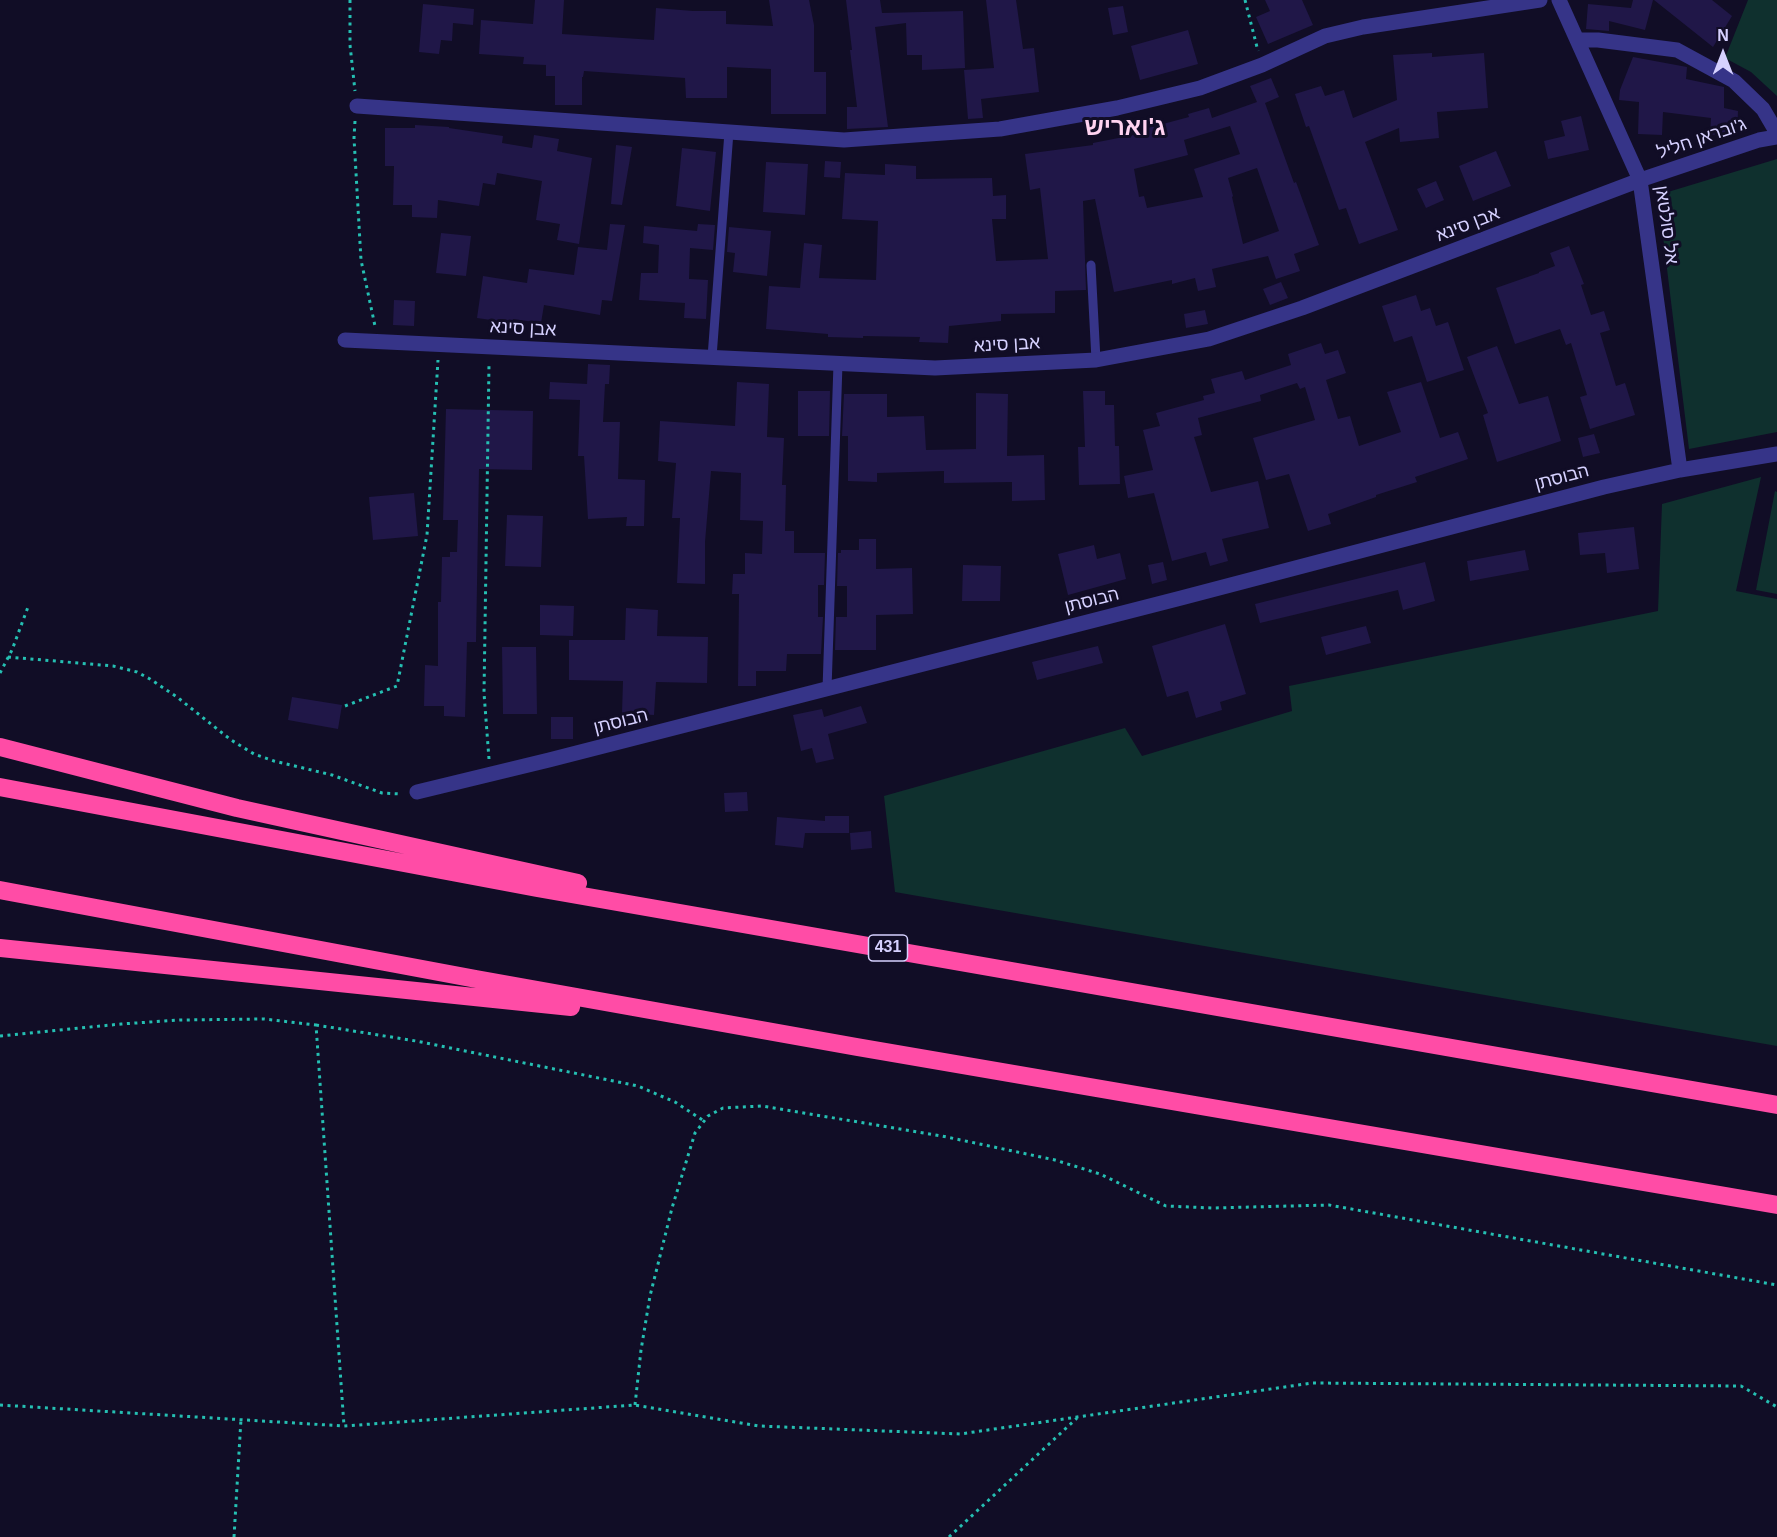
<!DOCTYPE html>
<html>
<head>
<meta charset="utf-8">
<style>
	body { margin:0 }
	#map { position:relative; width:1777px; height:1537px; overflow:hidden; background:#110d26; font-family:Helvetica,sans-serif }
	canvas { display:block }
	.north { position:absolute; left:1693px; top:24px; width:60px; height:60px; -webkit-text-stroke:4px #110d26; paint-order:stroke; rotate:0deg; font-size:16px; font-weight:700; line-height:24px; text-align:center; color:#d6d1ff }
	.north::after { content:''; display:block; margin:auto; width:21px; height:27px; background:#d6d1ff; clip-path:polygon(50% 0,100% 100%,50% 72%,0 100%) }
</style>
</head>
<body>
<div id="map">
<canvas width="1777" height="1537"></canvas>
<div class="north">N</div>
</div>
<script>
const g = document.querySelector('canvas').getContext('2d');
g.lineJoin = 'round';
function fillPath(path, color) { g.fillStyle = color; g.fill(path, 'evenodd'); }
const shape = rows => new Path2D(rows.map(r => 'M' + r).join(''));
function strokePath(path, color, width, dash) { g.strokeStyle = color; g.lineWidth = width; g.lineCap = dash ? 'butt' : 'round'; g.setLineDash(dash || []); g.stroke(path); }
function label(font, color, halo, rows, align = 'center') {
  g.font = font + ' Helvetica,"Noto Sans Hebrew",sans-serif'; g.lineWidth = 6; g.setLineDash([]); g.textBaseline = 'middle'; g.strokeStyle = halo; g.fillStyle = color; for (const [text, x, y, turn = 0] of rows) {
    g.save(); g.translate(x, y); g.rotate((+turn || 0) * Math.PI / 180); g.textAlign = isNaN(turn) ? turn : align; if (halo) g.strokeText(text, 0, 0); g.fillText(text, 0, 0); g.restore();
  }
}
const green = shape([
	[1748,0,1777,0,1777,96,1751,72,1725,58],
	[1777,159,1777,432,1689,449,1658,195],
	[1761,477,1736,591,1777,599,1777,1046,895,892,884,796,1125,728,1142,756,1292,711,1289,686,1658,611,1662,504],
	[1775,491,1777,492,1777,594,1756,590]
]);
const building = shape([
	[535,0,564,0,562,34,654,40,656,8,693,11,726,11,726,24,773,26,769,0,809,0,814,25,814,72,826,72,826,114,771,114,771,69,727,67,727,98,686,98,685,78,584,71,583,77,582,77,582,105,555,105,555,76,546,76,546,65,523,64,524,57,479,54,481,20,533,24],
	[846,0,880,0,882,13,963,11,965,68,922,70,922,55,907,55,906,23,875,27,888,127,847,129,847,107,857,107,850,50,852,50],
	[986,0,1016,0,1023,49,1034,48,1039,92,981,99,983,118,968,119,964,70,994,68],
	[1265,0,1302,0,1313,25,1268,44,1256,17,1270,11],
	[1633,0,1653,0,1645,30,1609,21,1609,31,1586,29,1588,4,1631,8],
	[1654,0,1712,0,1732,16,1713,47],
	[423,4,474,9,473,25,453,23,452,41,441,40,439,54,419,52],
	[1123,6,1128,32,1113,35,1108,8],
	[1188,30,1198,64,1140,80,1131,46],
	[1432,53,1432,57,1484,53,1488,108,1437,112,1439,138,1400,142,1399,128,1365,142,1398,230,1359,244,1346,208,1339,210,1309,126,1306,127,1295,94,1321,86,1325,96,1344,90,1353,118,1397,100,1393,55],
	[1633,57,1687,67,1686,79,1724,87,1724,108,1738,111,1737,132,1710,135,1711,118,1663,112,1662,135,1638,134,1639,102,1619,100,1620,90],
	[1271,78,1279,97,1265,103,1294,183,1296,182,1319,245,1294,254,1300,271,1276,279,1268,256,1212,269,1216,287,1198,291,1195,278,1172,284,1172,280,1114,292,1095,199,1083,201,1086,290,1055,291,1055,313,1001,314,1001,321,949,326,948,343,919,342,920,337,863,336,863,338,828,337,828,334,766,329,769,286,800,288,804,243,822,245,819,278,876,280,878,221,842,219,845,173,885,175,885,164,916,166,916,179,992,178,993,196,1006,195,1006,219,992,219,996,261,1048,259,1040,188,1030,190,1025,154,1093,145,1093,143,1149,132,1148,128,1189,117,1188,114,1209,108,1212,118,1257,102,1250,86],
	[1230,126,1240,154,1194,169,1203,197,1147,208,1144,196,1139,197,1134,169,1188,155,1184,140],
	[1257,168,1279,231,1243,244,1232,197,1233,196,1228,178],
	[1581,116,1589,150,1548,159,1544,141,1565,136,1561,121],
	[415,125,449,127,449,128,503,136,502,143,532,148,534,135,559,139,557,151,592,158,579,244,557,240,560,224,536,220,542,181,497,173,495,185,483,183,479,206,438,200,437,218,412,217,412,205,393,205,394,166,385,166,385,128,415,128],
	[616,145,632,147,622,205,611,204],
	[682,148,716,152,710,211,676,206],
	[1496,151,1511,186,1473,201,1459,166],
	[825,161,841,162,840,178,824,177],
	[766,162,808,164,805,215,763,212],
	[1436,181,1444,200,1426,208,1417,189],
	[610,224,625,225,612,301,602,300,600,315,544,305,541,323,513,319,512,323,477,318,483,276,527,283,529,269,574,275,578,247,607,250],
	[698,224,715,225,713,250,690,248,689,279,708,280,706,319,684,318,685,303,639,300,641,273,658,273,659,245,643,243,644,226,697,231],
	[729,227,771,231,767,276,733,272,735,253,727,252],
	[441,233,471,236,466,276,436,273],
	[1569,246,1584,284,1581,285,1591,315,1604,311,1610,330,1600,333,1616,386,1625,383,1635,415,1590,429,1580,397,1587,395,1571,343,1566,345,1560,329,1515,344,1496,288,1539,273,1539,272,1555,266,1550,253],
	[1281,282,1288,298,1270,305,1263,289],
	[1416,295,1421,311,1430,308,1436,326,1448,322,1464,370,1427,382,1412,336,1394,342,1382,306],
	[394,300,415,301,414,326,393,325],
	[1205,310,1208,324,1186,328,1184,314],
	[1321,343,1325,354,1338,350,1346,373,1326,380,1338,419,1350,416,1359,446,1401,432,1387,392,1421,382,1440,438,1458,432,1468,459,1415,477,1417,482,1376,495,1376,497,1328,514,1331,524,1308,531,1289,474,1266,480,1253,438,1315,420,1305,387,1300,389,1297,383,1260,395,1261,401,1198,418,1202,435,1194,437,1211,492,1258,481,1269,528,1222,539,1228,561,1210,566,1206,552,1172,561,1154,493,1128,498,1124,476,1153,470,1143,430,1160,426,1156,413,1204,400,1203,396,1215,393,1211,379,1242,371,1245,380,1291,365,1288,354],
	[1497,346,1519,404,1548,396,1561,441,1497,462,1483,415,1488,413,1467,357],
	[588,364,610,365,609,384,605,384,603,422,620,422,618,479,645,480,644,526,626,526,627,517,588,519,584,456,578,456,580,400,549,399,550,382,587,384],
	[737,382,769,384,767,437,784,438,782,485,786,485,785,531,794,531,794,553,825,553,824,585,818,585,818,617,823,617,821,654,787,654,786,671,756,671,756,686,738,686,739,594,732,594,733,574,745,574,745,553,762,554,763,521,740,520,741,473,711,471,705,542,705,584,677,583,680,518,672,518,676,463,658,461,660,421,735,426],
	[798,391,830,391,829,436,798,436],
	[1083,391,1105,391,1105,405,1114,405,1115,446,1119,446,1120,484,1079,485,1078,447,1085,447],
	[976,393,1008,394,1007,456,1044,455,1045,500,1012,501,1012,482,944,483,944,471,877,473,877,482,848,481,848,436,842,436,844,394,887,394,887,417,924,416,926,450,976,449],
	[446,409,533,411,532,470,479,469,476,642,467,642,465,717,444,716,444,706,424,706,425,665,438,666,438,602,441,602,442,557,450,557,450,552,457,552,458,520,443,520],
	[1594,434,1600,453,1583,457,1578,438],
	[414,493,418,536,373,540,369,497],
	[507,515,543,516,541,567,505,566],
	[1634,527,1639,569,1607,573,1605,553,1580,555,1578,533],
	[859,539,876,539,876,569,912,568,913,614,876,615,876,650,835,650,836,617,847,617,847,586,837,586,838,553,841,553,841,550,859,550],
	[1094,545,1097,559,1120,553,1126,579,1068,595,1058,554],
	[1525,550,1529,570,1470,581,1467,561],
	[1163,562,1167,580,1152,584,1148,565],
	[1425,562,1435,601,1403,610,1398,590,1260,623,1255,604],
	[963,565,1001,566,1000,601,962,601],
	[540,605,574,606,573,636,540,635],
	[626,608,658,610,657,636,708,637,707,683,656,682,654,715,622,713,623,681,569,680,569,640,625,640],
	[1225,624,1246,694,1220,702,1222,710,1196,718,1188,691,1167,697,1152,646],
	[1366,626,1371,643,1326,655,1321,637],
	[1098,646,1103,663,1037,680,1032,662],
	[502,647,536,647,537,714,503,714],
	[292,697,342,705,338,729,288,720],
	[861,706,867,723,828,734,834,759,816,763,812,748,801,751,793,715,822,709,824,717],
	[551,717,573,717,573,739,551,739],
	[747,792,748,811,725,812,724,793],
	[825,816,849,816,849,833,805,833,803,848,775,845,777,817,825,821],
	[871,831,872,848,851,850,850,833]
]);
const path = shape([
	[350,0,350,45,355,91],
	[1245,0,1258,51],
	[355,121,354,138,361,260,375,326],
	[8,657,113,666,137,672,150,679,177,697,231,740,254,754,274,761,332,775,382,793,401,794],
	[0,673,12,650,28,607],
	[345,706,397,686,427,535,438,360],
	[489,759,484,693,489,364],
	[316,1025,416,1041,638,1086,675,1102,704,1121],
	[0,1036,121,1024,180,1020,264,1019,316,1025,344,1426],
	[0,1405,344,1426,635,1405,759,1426,960,1434,1312,1383,1741,1386,1777,1407],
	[635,1405,641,1350,650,1296,672,1208,695,1133,708,1116,723,1108,762,1106,942,1136,1055,1160,1100,1174,1166,1206,1212,1208,1329,1205,1777,1285],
	[234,1537,241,1419],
	[949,1537,1077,1418]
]);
const service = shape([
	[1091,265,1096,360],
	[712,357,729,132],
	[827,689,838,364]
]);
const minor = shape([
	[1559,0,1640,180,1680,470],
	[1578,40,1598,40,1677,50,1734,81,1763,109,1777,133],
	[357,106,844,140,1000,129,1117,108,1200,88,1262,65,1325,36,1363,27,1540,0],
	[345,340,935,368,1096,360,1209,339,1302,308,1640,180,1759,140,1777,137],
	[417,792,549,760,1181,598,1604,487,1680,470,1777,454]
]);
const motorway = shape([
	[0,747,237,808,578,883],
	[0,787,537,888,1777,1105],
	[0,890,476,979,857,1047,1777,1205],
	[0,948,571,1007]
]);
const shields = [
	[888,948,39]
];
const shieldNames = [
	["431",888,948]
];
const streetNames = [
	["ג'ובראן חליל",1702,139,-19],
	["אבן סינא",1468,225,-21],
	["אל סולטאן",1666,225,82],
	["אבן סינא",523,329,3],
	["אבן סינא",1007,345,-3],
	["הבוסתן",1562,478,-15],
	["הבוסתן",1092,601,-14],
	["הבוסתן",621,722,-14]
];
const districtNames = [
	["ג'ואריש",1125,128]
];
fillPath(green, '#0f302e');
fillPath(building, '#201748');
strokePath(path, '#25bfb2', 3, [3, 4.5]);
strokePath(service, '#363488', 9);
strokePath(minor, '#363488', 15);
strokePath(motorway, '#ff4ca6', 18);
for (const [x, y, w] of shields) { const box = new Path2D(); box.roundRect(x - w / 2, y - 13, w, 26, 4.5); g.fillStyle = '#110d26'; g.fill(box); strokePath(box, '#d6d1ff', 1.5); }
label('bold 16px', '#d6d1ff', null, shieldNames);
label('18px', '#d6d1ff', '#110d26', streetNames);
label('bold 24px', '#ffd3f0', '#110d26', districtNames);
</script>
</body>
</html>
